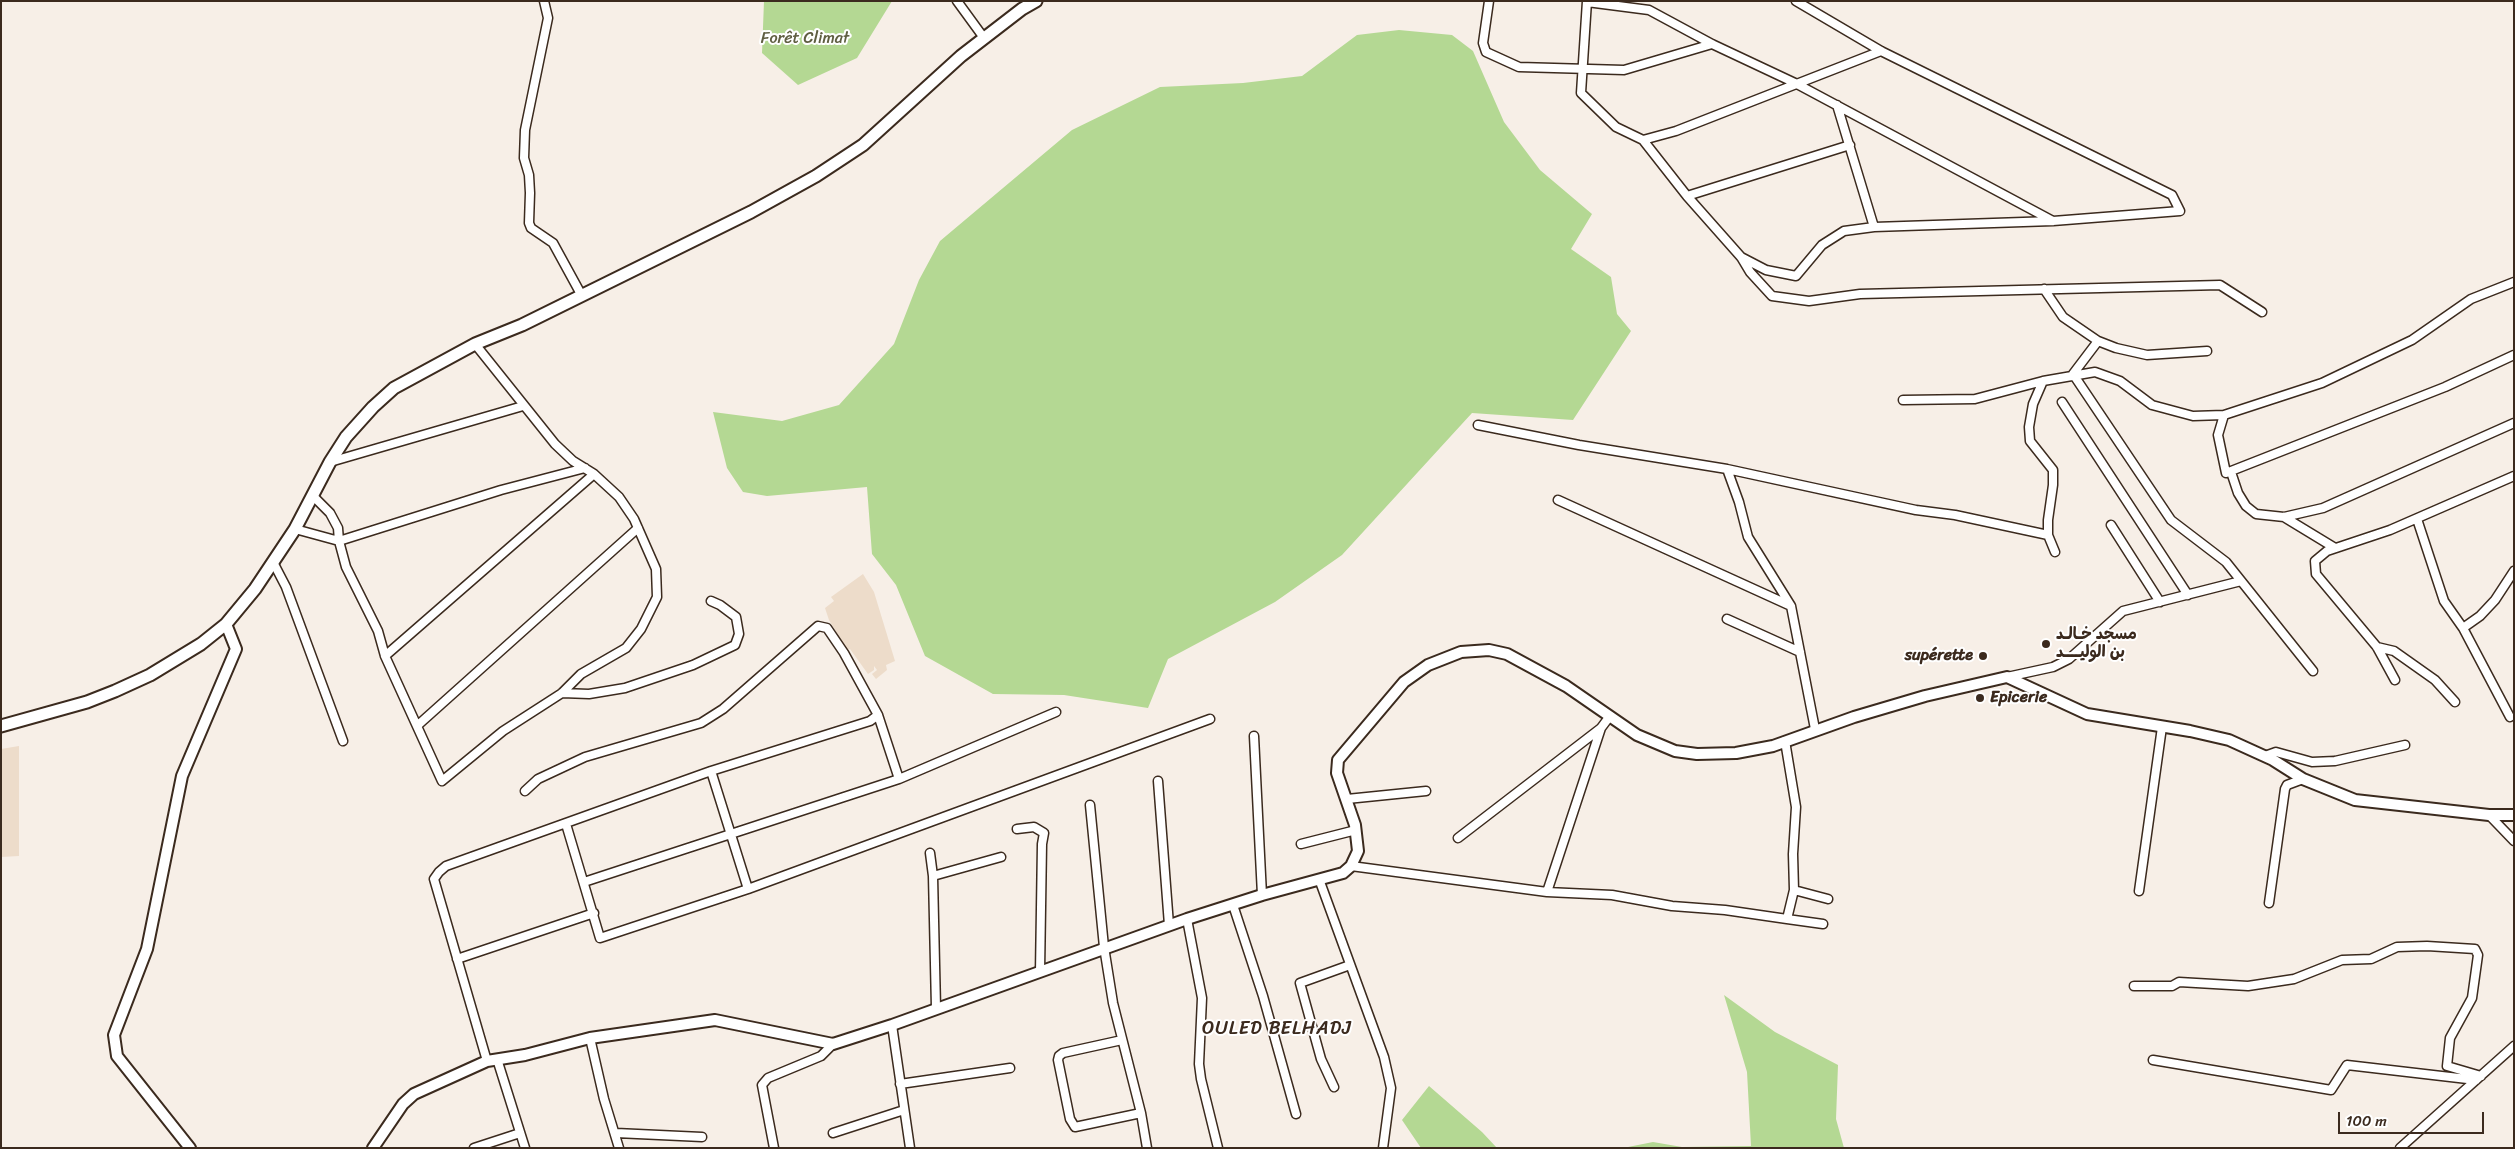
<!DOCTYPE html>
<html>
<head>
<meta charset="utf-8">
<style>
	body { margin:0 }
	#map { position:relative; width:2515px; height:1149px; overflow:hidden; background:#f7efe7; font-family:Sriracha,sans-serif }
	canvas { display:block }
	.frame { position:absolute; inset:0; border:2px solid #3b2a1e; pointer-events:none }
	.scale { position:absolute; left:2338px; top:1112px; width:146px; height:22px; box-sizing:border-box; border:2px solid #3b2a1e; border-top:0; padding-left:6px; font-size:15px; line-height:18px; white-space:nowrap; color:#3b2a1e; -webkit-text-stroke:4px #fff; paint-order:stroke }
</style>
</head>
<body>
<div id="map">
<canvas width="2515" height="1149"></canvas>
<div class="frame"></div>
<div class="scale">100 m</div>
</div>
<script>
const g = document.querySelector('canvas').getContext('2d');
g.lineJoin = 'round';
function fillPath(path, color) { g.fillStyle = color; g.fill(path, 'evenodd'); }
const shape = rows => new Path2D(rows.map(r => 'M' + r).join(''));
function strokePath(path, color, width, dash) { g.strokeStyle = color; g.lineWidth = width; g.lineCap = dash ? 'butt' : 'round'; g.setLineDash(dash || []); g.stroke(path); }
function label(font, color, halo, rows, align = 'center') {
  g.font = font + ' Sriracha,"Playpen Sans Arabic",sans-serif'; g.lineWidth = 4; g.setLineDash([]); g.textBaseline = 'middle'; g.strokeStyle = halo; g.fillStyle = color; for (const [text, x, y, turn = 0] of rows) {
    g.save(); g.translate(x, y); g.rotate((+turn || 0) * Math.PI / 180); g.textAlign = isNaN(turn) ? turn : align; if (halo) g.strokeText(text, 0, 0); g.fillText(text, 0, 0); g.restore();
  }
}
const built = shape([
	[863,574,874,592,895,661,886,665,887,670,876,679,872,674,877,670,874,666,874,670,868,674,850,649,847,650,829,620,825,608,834,601,831,597],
	[19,746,19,856,1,857,1,749]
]);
const green = shape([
	[764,1,892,1,857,58,798,85,762,53],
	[1399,30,1452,35,1473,51,1504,122,1540,170,1592,214,1571,249,1611,277,1617,314,1631,331,1573,420,1472,413,1342,555,1275,602,1168,659,1148,708,1064,695,993,694,925,656,896,585,872,554,867,487,767,496,743,492,727,468,713,412,782,421,839,405,894,344,919,280,940,241,1072,130,1160,87,1243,83,1302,76,1357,35],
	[1724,995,1775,1032,1838,1065,1836,1119,1844,1148,1623,1148,1653,1142,1682,1147,1751,1146,1747,1072],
	[1429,1086,1482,1132,1497,1148,1421,1148,1402,1120]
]);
const minor = shape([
	[544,1,548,18,525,130,524,158,529,175,530,193,529,223,531,228,553,243,582,296],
	[957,1,984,38],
	[1489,1,1483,43,1486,52,1519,67,1624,70,1712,44],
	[1587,1,1581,93,1616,127,1643,140],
	[1587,2,1649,10,1712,44,1795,83,2053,221],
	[1837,105,1874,227],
	[1850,145,1687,196,1643,140,1676,131,1881,51],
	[1687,196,1741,257,1750,272,1772,296,1809,301,1860,294,2220,285,2262,312],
	[1741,257,1766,270,1796,276,1822,245,1844,231,1874,227,2053,221,2180,211,2172,195,1881,51,1796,1],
	[2514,282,2471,299,2412,340,2322,383,2224,415,2218,435,2226,473,2445,387,2514,355],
	[2044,289,2063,317,2098,341,2073,374],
	[2098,341,2116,348,2147,355,2207,351],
	[2073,374,2171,520,2226,562,2313,671],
	[1903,400,1975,399,2043,381],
	[2062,402,2188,595],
	[1478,425,1579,445,1727,469,1916,510,1955,515,2048,535],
	[330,462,523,406],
	[1727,469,1739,502,1748,537,1791,606],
	[2231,472,2238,493,2246,506,2256,514,2284,517,2323,508,2514,423],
	[313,496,330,513,338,528,339,541,346,567,378,631,385,656,442,781,503,731,562,693,581,674,626,648,641,629,657,597,656,569,634,519,619,497,594,474,573,461,555,444,475,344],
	[1558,500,1791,606,1815,729],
	[2284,517,2335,548],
	[2417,519,2444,601,2463,628,2510,717],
	[2111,525,2160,602],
	[295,529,339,541,501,490,585,468],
	[2055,552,2048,535,2048,520,2053,485,2053,470,2030,441,2029,427,2033,404,2043,381,2095,372,2120,381,2152,405,2193,416,2224,415],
	[273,562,286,587,343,741],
	[1727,619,1800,652],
	[2463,628,2480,616,2495,600,2514,571],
	[2377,647,2394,651,2435,680,2455,702],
	[385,656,594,474],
	[2007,677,2053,667,2069,659,2123,611,2241,581],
	[2395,680,2377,647,2316,574,2315,561,2327,551,2390,530,2514,476],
	[562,693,589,694,625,688,693,665,735,645,739,634,736,617,720,605,711,601],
	[878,715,899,779],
	[418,725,638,528],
	[1254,736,1262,895],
	[1785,741,1796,807,1793,854,1794,890,1787,919,1823,924],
	[2265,756,2276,752,2312,762,2335,761,2405,745],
	[711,771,748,889],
	[1158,781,1169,925],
	[1347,799,1426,791],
	[1090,805,1104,947,1113,1003,1141,1113,1147,1148],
	[2489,815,2514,841],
	[566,824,600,938,748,889,1210,719],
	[1017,829,1034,827,1044,833,1042,844,1040,972],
	[1458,838,1601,728],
	[1301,844,1356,830],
	[930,853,933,876,936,1008],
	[1351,866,1547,892,1612,895,1672,906,1725,910,1787,919],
	[933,876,1001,857],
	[1319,879,1384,1057,1391,1088,1383,1148],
	[584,882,899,779,1056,712],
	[1794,890,1828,899],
	[2139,891,2162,727],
	[1547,892,1601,728,1610,716],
	[2269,903,2285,789,2287,785,2303,779],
	[1233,905,1263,996,1296,1114],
	[1187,919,1202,998,1199,1064,1201,1079,1218,1148],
	[457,959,594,913],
	[2134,986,2172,986,2179,982,2248,986,2294,979,2342,960,2371,959,2397,947,2427,946,2475,949,2478,955,2472,998,2450,1038,2447,1066,2481,1076],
	[892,1025,910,1148],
	[590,1038,604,1099,619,1148],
	[1122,1040,1063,1053,1059,1056,1058,1060,1070,1119,1075,1127,1141,1113],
	[497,1059,525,1148],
	[2153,1060,2331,1090,2347,1065,2476,1080],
	[487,1061,434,879,439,872,446,866,711,771,870,721,878,715,844,653,827,628,818,626,723,709,701,723,585,757,538,779,525,791],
	[900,1084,1010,1068],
	[1334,1087,1321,1059,1300,983,1350,965],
	[616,1133,702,1137],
	[833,1133,904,1110],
	[474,1148,520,1133],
	[774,1148,762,1085,768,1078,821,1056,833,1044],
	[2400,1148,2514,1046]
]);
const tertiary = shape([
	[190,1148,117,1056,114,1035,147,949,182,776,236,649,226,624],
	[373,1148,403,1104,414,1094,487,1061,525,1055,590,1038,715,1020,833,1044,892,1025,1187,919,1262,895,1343,873,1351,866,1358,851,1355,825,1337,773,1338,760,1404,682,1428,665,1461,652,1489,650,1507,654,1566,686,1637,735,1675,751,1697,754,1736,753,1773,746,1854,717,1925,696,2007,677,2087,714,2190,731,2229,740,2273,760,2303,779,2355,800,2489,815,2514,815]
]);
const secondary = shape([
	[1,726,87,702,115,691,150,675,201,644,226,624,255,589,295,529,330,462,346,437,373,407,394,388,475,344,522,325,751,212,816,176,863,145,961,56,1022,9,1036,1]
]);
const markers = [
	[2046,644,5,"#3b2a1e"],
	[1983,656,5,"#3b2a1e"],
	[1980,698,5,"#3b2a1e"]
];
const parkNames = [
	["Forêt Climat",805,39]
];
const poiNames = [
	["مسجد خـالـد",2056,635],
	["بن الوليــــد",2056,653],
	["supérette",1973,656,"right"],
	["Epicerie",1990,698]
];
const quarterNames = [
	["OULED BELHADJ",1277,1029]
];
fillPath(built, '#eddcca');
fillPath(green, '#b4d893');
strokePath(minor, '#3b2a1e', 11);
strokePath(tertiary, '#3b2a1e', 14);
strokePath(secondary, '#3b2a1e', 15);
strokePath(minor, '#fff', 8);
strokePath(tertiary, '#fff', 10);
strokePath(secondary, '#fff', 11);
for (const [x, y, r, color] of markers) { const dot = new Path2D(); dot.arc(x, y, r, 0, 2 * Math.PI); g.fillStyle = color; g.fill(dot); strokePath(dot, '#fff', 2); }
label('16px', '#5f5e41', '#fff', parkNames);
label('bold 16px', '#3b2a1e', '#fff', poiNames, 'left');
g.letterSpacing = '1px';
label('19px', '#3b2a1e', '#fff', quarterNames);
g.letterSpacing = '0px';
</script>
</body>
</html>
